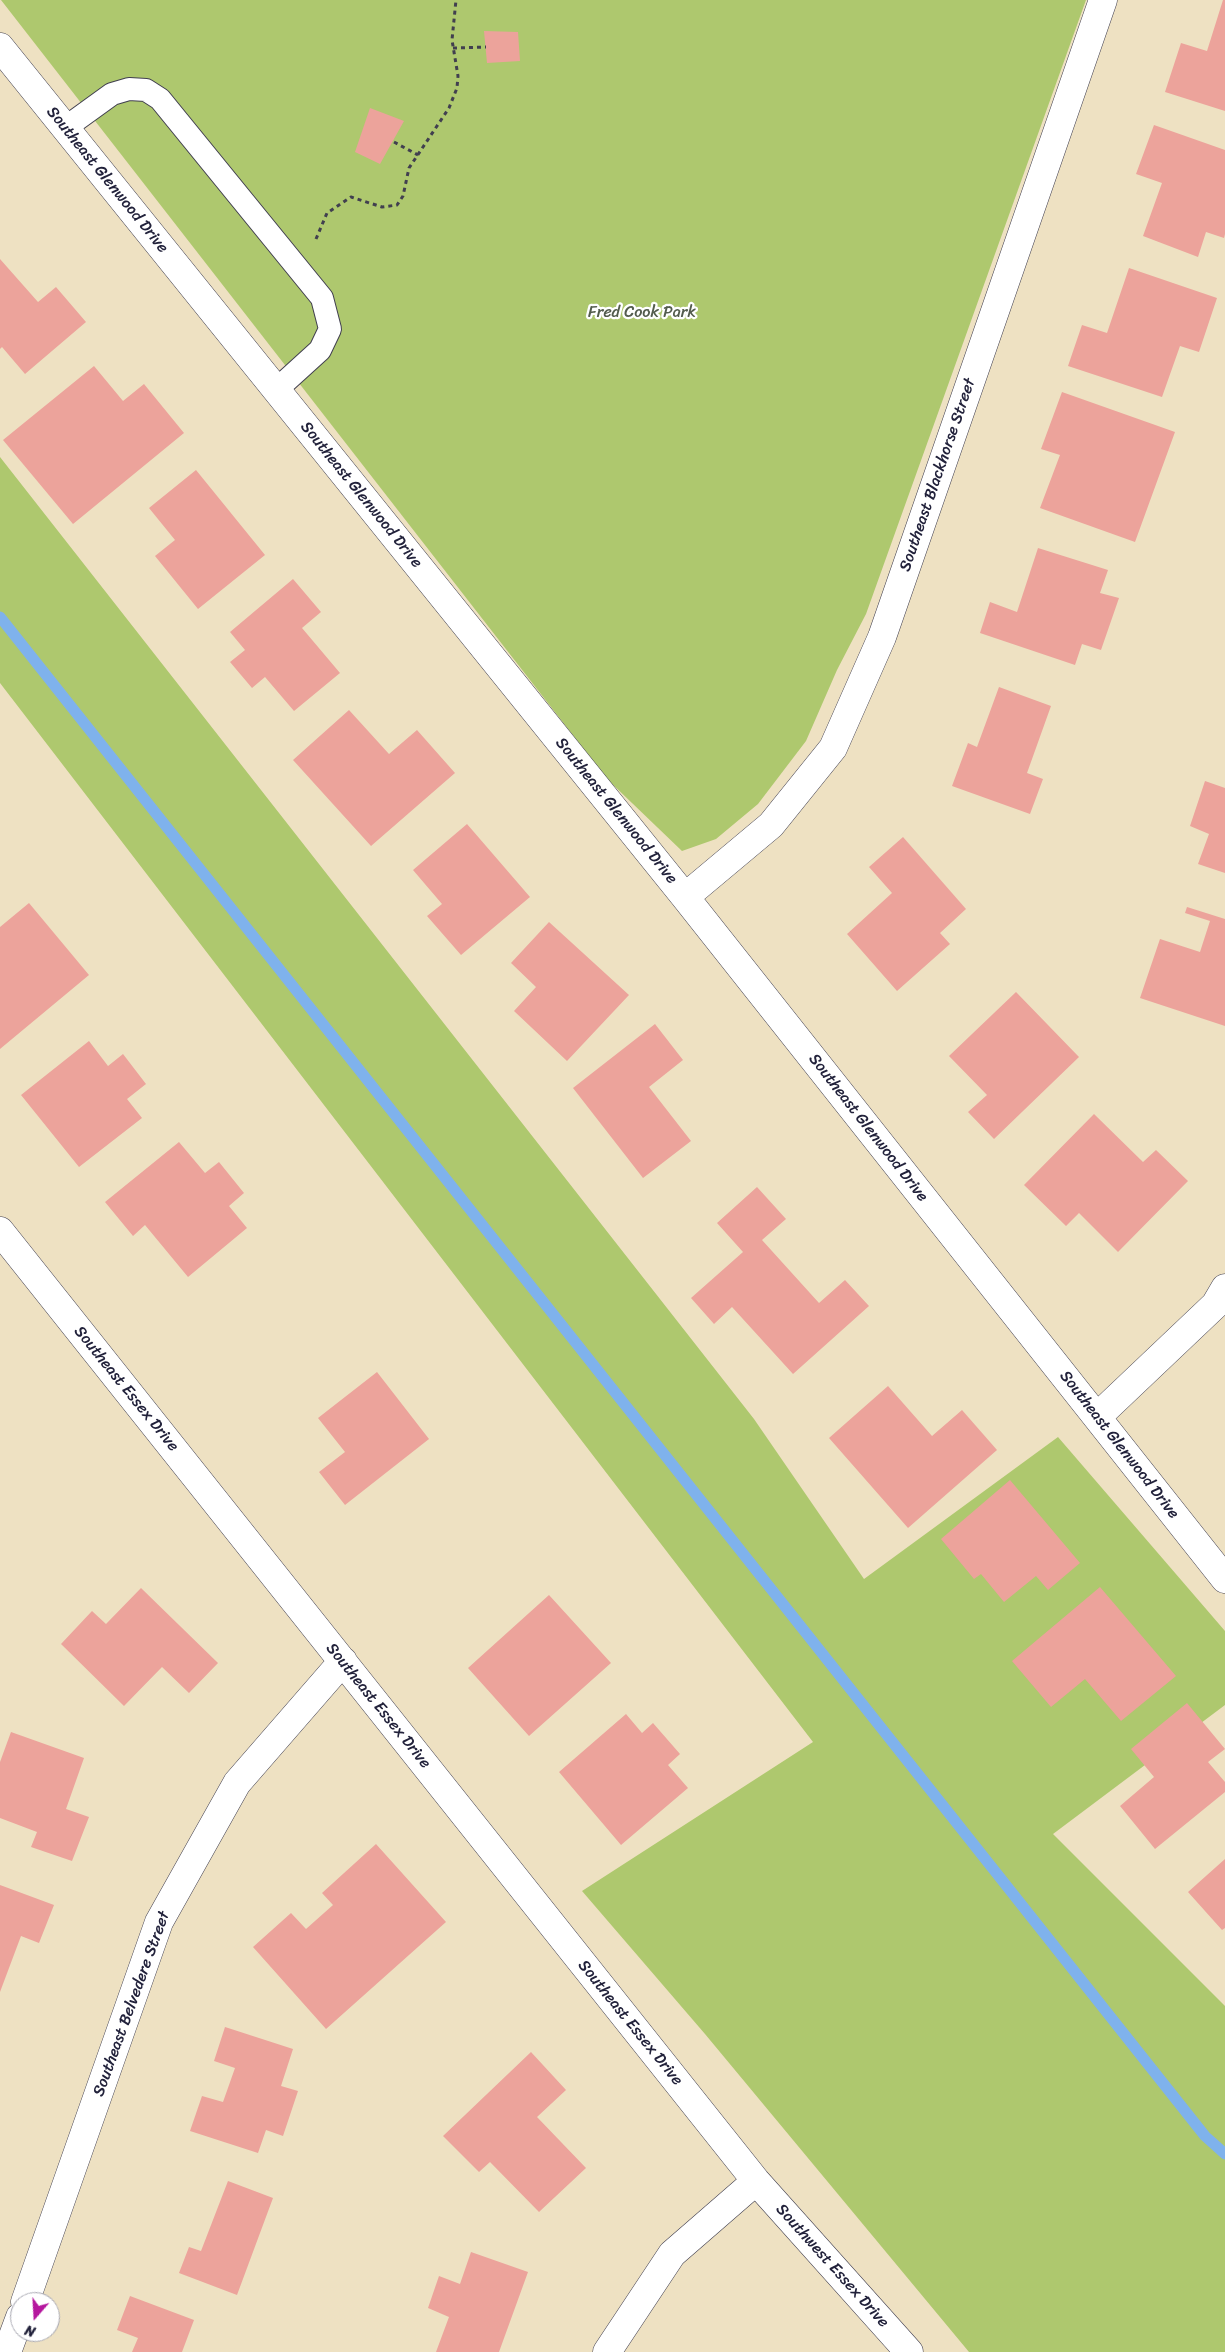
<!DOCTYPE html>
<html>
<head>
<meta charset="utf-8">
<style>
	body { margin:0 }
	#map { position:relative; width:1225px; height:2352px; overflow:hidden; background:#eee1c2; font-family:Sriracha,sans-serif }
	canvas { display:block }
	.north { position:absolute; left:10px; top:2292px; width:50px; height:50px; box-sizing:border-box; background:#fff; border:1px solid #a7a7b1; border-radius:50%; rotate:199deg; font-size:14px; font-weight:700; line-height:20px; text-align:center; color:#22223b }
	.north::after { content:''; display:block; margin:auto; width:18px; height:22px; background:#b5179e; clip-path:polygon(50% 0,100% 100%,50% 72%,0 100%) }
</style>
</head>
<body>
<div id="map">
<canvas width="1225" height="2352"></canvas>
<div class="north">N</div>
</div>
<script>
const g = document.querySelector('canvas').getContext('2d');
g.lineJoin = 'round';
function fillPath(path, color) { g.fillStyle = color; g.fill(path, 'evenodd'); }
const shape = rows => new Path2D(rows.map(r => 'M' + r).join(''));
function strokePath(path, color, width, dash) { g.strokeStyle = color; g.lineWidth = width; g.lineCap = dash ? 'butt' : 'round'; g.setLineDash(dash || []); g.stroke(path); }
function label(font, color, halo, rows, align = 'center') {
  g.font = font + ' Sriracha,sans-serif'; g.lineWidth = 4.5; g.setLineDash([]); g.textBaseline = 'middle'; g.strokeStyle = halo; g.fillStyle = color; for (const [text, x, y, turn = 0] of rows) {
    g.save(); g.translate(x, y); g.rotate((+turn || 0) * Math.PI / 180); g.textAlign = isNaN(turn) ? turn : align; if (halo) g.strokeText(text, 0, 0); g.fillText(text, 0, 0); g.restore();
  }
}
const green = shape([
	[1,0,1086,0,866,614,837,670,806,741,758,804,716,839,682,851,607,779],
	[0,457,754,1419,864,1579,1058,1437,1225,1631,1225,1705,1053,1834,1225,2006,1225,2352,969,2352,705,2034,582,1891,813,1742,0,683]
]);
const stream = shape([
	[0,617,1205,2136,1225,2154]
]);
const building = shape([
	[1223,0,1225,0,1225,111,1165,92,1181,43,1207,51],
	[484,31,518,32,520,61,487,63],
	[370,108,404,121,380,164,355,152],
	[1154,125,1225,150,1225,234,1224,238,1206,232,1198,257,1143,236,1162,183,1136,174],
	[0,259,38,302,56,287,86,322,25,374,2,347,0,349],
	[1129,268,1217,298,1199,352,1180,346,1162,397,1068,366,1082,325,1107,333],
	[94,366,123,401,144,384,184,433,73,524,3,440],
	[1062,392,1175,432,1135,542,1040,508,1060,455,1041,449],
	[196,470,265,555,198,609,155,556,175,540,149,508],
	[1038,548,1108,570,1100,593,1119,598,1101,650,1082,644,1075,665,980,633,990,602,1017,612],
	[293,579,321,612,302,628,340,673,294,711,265,677,252,688,230,662,245,650,230,632],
	[999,687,1051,706,1027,773,1043,779,1030,814,952,786,968,743,977,747],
	[349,710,389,754,417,730,455,773,371,846,293,760],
	[1205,781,1225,788,1225,873,1198,864,1209,834,1190,826],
	[467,824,530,897,461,955,427,916,442,904,413,870],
	[903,837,966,909,940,933,950,944,897,991,847,934,892,893,869,867],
	[29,903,89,975,0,1049,0,927],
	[1187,907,1225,919,1225,1026,1140,998,1160,939,1200,952,1210,921,1185,913],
	[549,922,629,995,567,1061,514,1011,536,987,511,963],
	[1016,992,1079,1057,994,1139,968,1112,987,1095,949,1056],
	[655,1024,683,1060,649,1087,691,1141,643,1178,573,1088],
	[89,1041,108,1066,123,1054,146,1084,127,1099,142,1118,79,1167,21,1095],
	[1094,1114,1143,1162,1156,1150,1188,1181,1118,1252,1079,1213,1066,1226,1024,1185],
	[179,1142,205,1173,219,1162,244,1193,229,1206,247,1228,188,1277,145,1225,133,1236,105,1202],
	[757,1187,786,1219,762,1240,819,1303,845,1280,869,1306,793,1374,732,1307,714,1324,691,1298,743,1252,717,1223],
	[377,1372,429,1439,345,1505,319,1472,345,1452,318,1418],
	[888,1386,932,1436,962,1410,997,1450,908,1528,829,1438],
	[1010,1480,1080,1563,1048,1590,1036,1576,1004,1602,981,1574,974,1579,941,1539],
	[1100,1587,1176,1676,1121,1721,1085,1679,1051,1707,1012,1661],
	[141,1588,218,1663,189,1693,162,1667,124,1706,61,1644,92,1611,106,1624],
	[549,1595,611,1663,529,1736,468,1668],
	[1187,1703,1225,1749,1208,1762,1225,1782,1225,1792,1155,1849,1120,1806,1154,1777,1131,1749],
	[626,1714,642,1733,653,1723,680,1754,668,1765,688,1788,621,1845,559,1772],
	[11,1732,84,1758,66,1809,89,1817,72,1861,31,1847,37,1832,0,1818,0,1762],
	[376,1844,446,1922,326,2029,253,1947,291,1913,306,1929,333,1905,322,1893],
	[1225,1859,1225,1928,1222,1930,1188,1892],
	[0,1885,54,1905,39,1943,21,1936,0,1992],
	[225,2027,293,2049,281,2086,298,2091,283,2136,266,2130,258,2153,190,2131,202,2096,223,2102,235,2068,214,2061],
	[531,2052,566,2090,537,2117,586,2168,539,2212,490,2162,479,2172,443,2136],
	[228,2181,273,2198,237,2295,179,2273,189,2247,201,2251],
	[471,2252,528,2272,499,2352,436,2352,449,2317,428,2308,439,2276,460,2284],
	[130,2296,194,2320,182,2352,132,2352,138,2338,117,2330]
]);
const path = shape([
	[453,48,486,47],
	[394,142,418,155],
	[316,239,327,213,351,197,382,207,397,205,403,196,409,168,449,108,457,88,458,76,452,40,456,0]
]);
const service = shape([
	[65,128,112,94,129,89,146,90,160,99,322,298,330,329,320,350,276,390]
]);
const minor = shape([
	[0,47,685,897,1225,1579],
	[685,897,771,825,833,748,882,637,1103,0],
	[0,1231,756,2181,909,2352],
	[1097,1417,1215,1305,1225,1288],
	[25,2302,159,1922,237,1783,343,1661],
	[7,2352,20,2317],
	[607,2352,672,2254,756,2181]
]);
const streetNames = [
	["Southeast Glenwood Drive",107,180,51],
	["Southeast Blackhorse Street",938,475,-71],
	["Southeast Glenwood Drive",361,495,51],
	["Southeast Glenwood Drive",616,811,51],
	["Southeast Glenwood Drive",868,1128,52],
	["Southeast Essex Drive",126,1389,51],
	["Southeast Glenwood Drive",1119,1445,52],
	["Southeast Essex Drive",378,1706,51],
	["Southeast Belvedere Street",132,2004,-70],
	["Southeast Essex Drive",630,2023,51],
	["Southwest Essex Drive",832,2266,48]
];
const parkNames = [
	["Fred Cook Park",642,313]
];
fillPath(green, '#aec86e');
strokePath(stream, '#7fb2ec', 11);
fillPath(building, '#eca39b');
strokePath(service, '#413f4f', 24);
strokePath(minor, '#413f4f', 29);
strokePath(path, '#413f4f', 3, [4, 4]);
strokePath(service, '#fff', 22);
strokePath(minor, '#fff', 28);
label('16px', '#22223b', '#fff', streetNames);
label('16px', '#535c4d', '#fff', parkNames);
</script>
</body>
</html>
